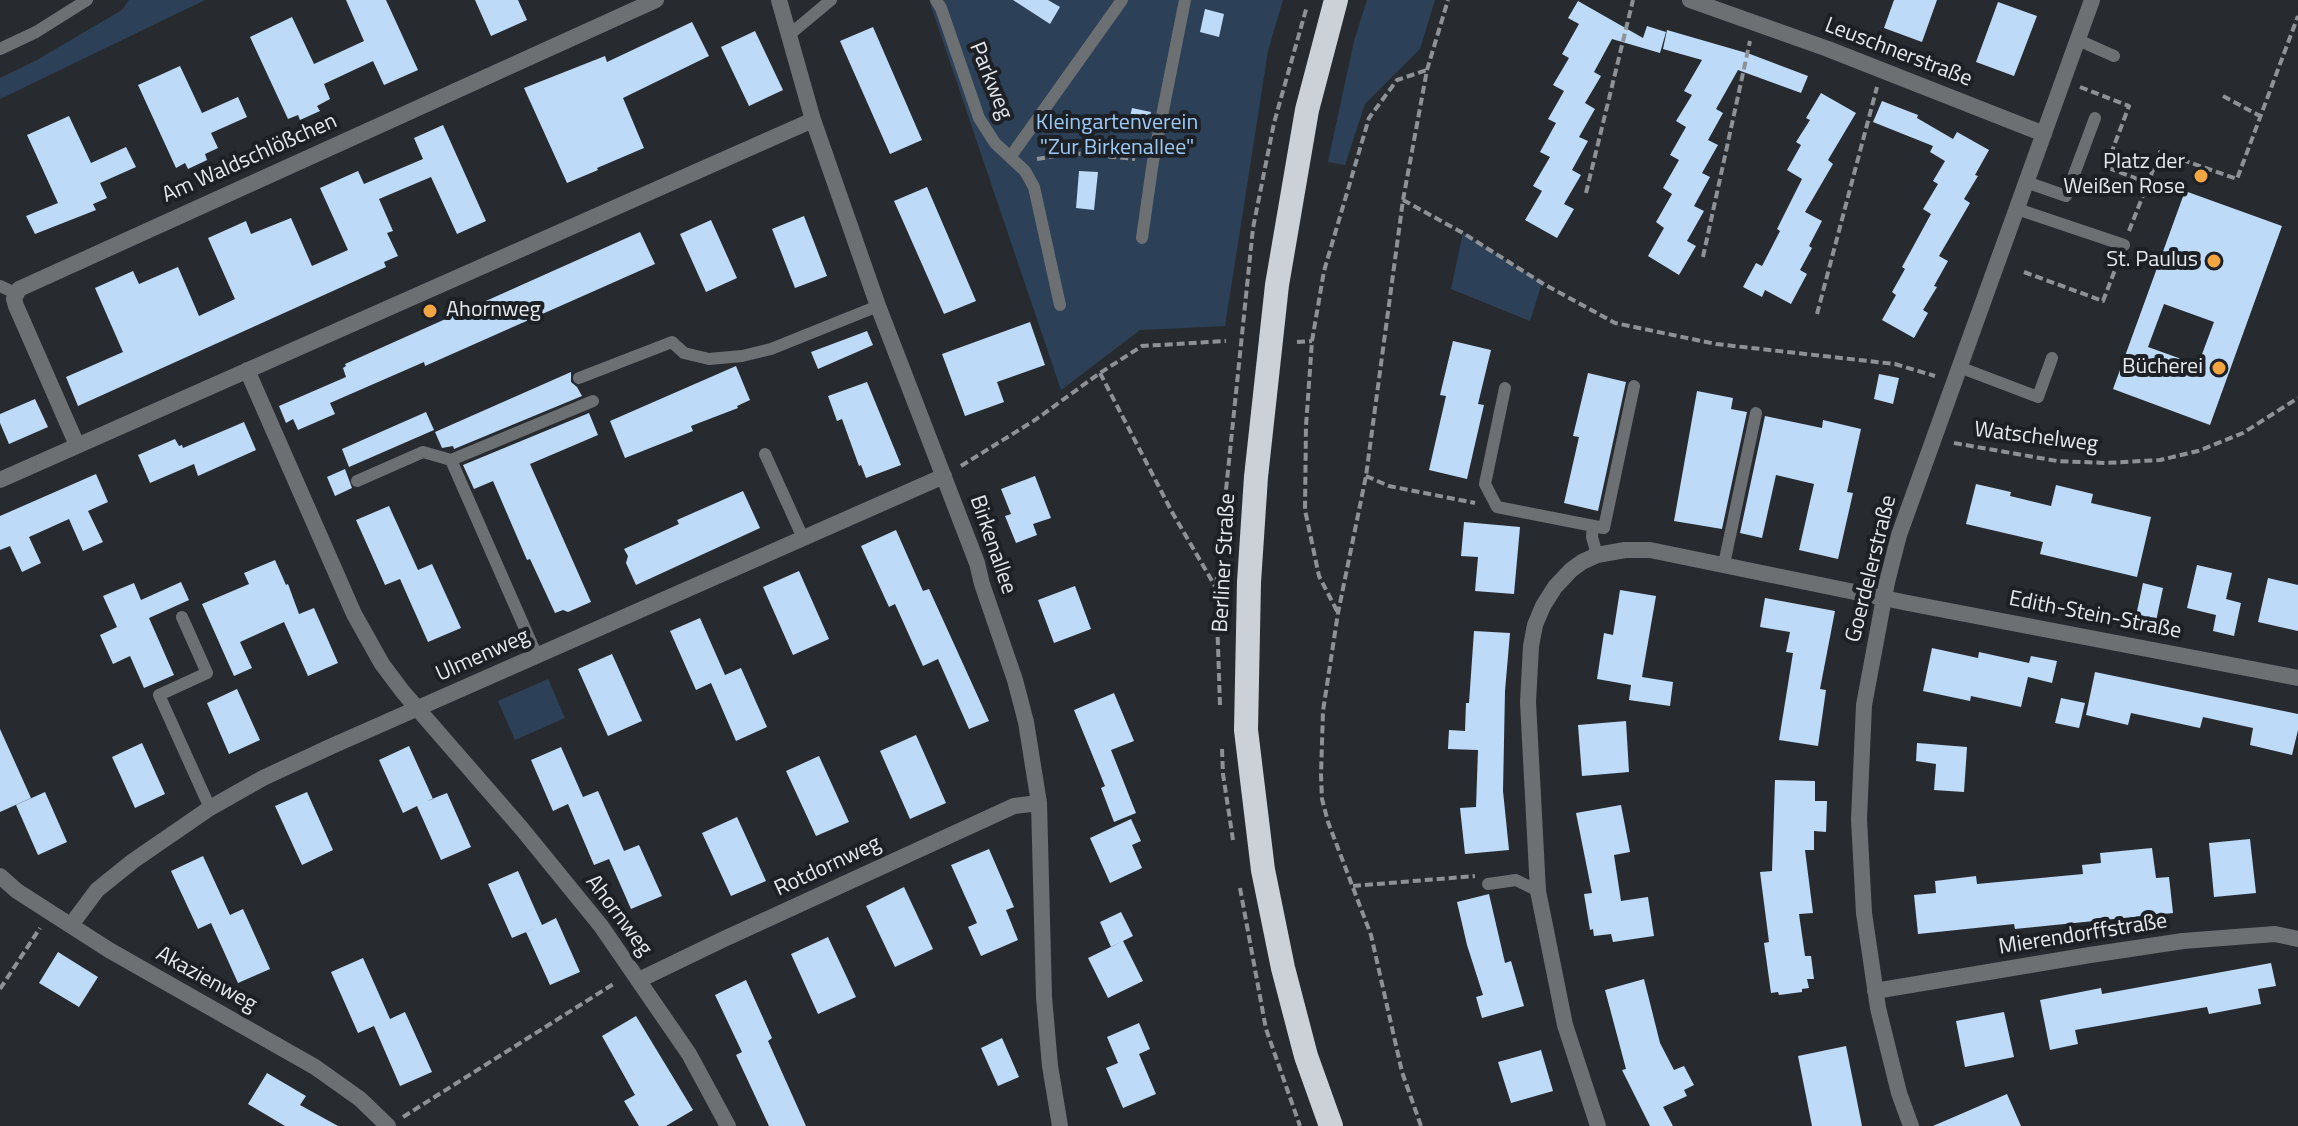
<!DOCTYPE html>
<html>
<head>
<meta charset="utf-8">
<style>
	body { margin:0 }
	canvas { display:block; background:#272b30 }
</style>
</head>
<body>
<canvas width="2298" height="1126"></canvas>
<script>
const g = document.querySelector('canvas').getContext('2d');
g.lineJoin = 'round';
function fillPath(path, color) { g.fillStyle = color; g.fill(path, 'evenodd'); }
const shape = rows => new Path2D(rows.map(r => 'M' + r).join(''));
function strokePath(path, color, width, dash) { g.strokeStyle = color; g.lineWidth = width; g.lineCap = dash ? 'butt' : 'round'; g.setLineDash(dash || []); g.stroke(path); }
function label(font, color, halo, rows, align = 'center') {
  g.font = font + ' "Titillium Web",sans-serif'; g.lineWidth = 8; g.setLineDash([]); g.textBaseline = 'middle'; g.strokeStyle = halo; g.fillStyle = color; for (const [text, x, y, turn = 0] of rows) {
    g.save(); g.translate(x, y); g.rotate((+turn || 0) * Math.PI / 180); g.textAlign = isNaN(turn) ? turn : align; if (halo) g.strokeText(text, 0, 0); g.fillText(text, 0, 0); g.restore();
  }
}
const green = shape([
	[129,0,205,0,0,99,0,78,37,60,122,10],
	[929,0,1283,0,1268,51,1225,326,1140,330,1061,390],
	[1367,0,1435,0,1420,49,1365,104,1345,165,1328,162,1354,41],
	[1463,233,1542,283,1530,321,1451,289],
	[548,679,565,718,515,740,498,701]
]);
const building = shape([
	[346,0,386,0,418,70,384,85,373,61,324,84,330,99,317,106,320,111,300,120,298,115,288,119,250,37,292,17,314,64,364,41],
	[475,0,518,0,527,20,491,36],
	[1013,0,1048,0,1060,7,1050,24],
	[1894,0,1937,0,1922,42,1884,28],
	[1578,1,1643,38,1647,26,1666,32,1660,53,1612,39,1594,72,1601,76,1585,103,1595,109,1579,137,1588,141,1572,170,1581,175,1564,204,1574,209,1557,238,1525,220,1542,191,1533,186,1550,157,1540,152,1556,123,1548,119,1564,91,1553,85,1569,58,1562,54,1579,24,1568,18],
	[1998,2,2037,16,2014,76,1976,62],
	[1205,9,1224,14,1219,37,1200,32],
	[692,22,709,56,623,98,644,148,597,168,598,170,567,183,524,88,605,56,607,62],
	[873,27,922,140,890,154,840,41],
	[1667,30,1750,54,1808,76,1801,93,1738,70,1716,109,1723,113,1708,140,1718,145,1702,173,1710,177,1694,206,1704,211,1687,241,1696,246,1679,275,1648,256,1664,228,1656,222,1672,194,1663,188,1679,160,1670,155,1686,127,1676,121,1692,95,1684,91,1702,60,1663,49],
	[755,31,783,90,749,106,721,47],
	[180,66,202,113,238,97,247,117,211,133,218,148,205,154,207,160,188,169,185,163,176,168,138,85],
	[1821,93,1856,113,1828,160,1833,164,1805,212,1822,221,1809,246,1812,248,1800,270,1807,274,1791,304,1765,290,1762,297,1743,287,1756,263,1762,266,1780,231,1777,229,1802,179,1787,170,1801,145,1796,142,1810,120,1806,118],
	[1882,101,1918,115,1917,118,1953,139,1957,132,1989,150,1975,175,1978,176,1964,199,1970,203,1939,256,1948,261,1934,286,1937,287,1923,310,1928,313,1914,338,1882,320,1896,295,1892,292,1905,269,1902,267,1931,214,1923,209,1938,184,1933,181,1945,161,1930,152,1933,146,1873,122],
	[1132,108,1151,112,1147,131,1128,126],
	[69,116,91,163,126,147,136,167,100,183,107,198,93,204,96,210,35,234,26,216,58,203,27,135],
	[443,125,486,221,457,234,431,177,379,199,393,231,387,233,398,256,384,262,386,267,78,406,66,377,123,352,95,288,133,271,139,284,178,267,199,316,235,299,208,238,246,221,251,234,291,218,312,266,348,250,320,188,358,171,364,184,423,159,414,138],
	[1079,171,1098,172,1094,210,1076,208],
	[927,187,976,301,944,314,894,201],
	[2185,191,2282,226,2210,425,2113,389],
	[2164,304,2214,322,2198,365,2148,347],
	[804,216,827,276,795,288,772,229],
	[711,220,737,278,706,292,680,234],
	[640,232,655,264,425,366,424,362,330,403,335,414,298,430,293,419,286,423,279,406,346,377,343,368,346,366,345,364],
	[1030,322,1045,365,997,382,1004,402,965,416,942,354],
	[867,331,873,345,818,369,811,352],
	[1453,341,1491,350,1478,404,1484,405,1467,479,1429,470,1446,396,1440,395],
	[736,366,750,400,737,406,738,408,691,426,693,431,625,458,610,421],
	[571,372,571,382,577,387,582,396,454,449,453,446,442,448,435,432],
	[1588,373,1626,382,1598,511,1564,503,1579,437,1573,436],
	[1879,374,1899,378,1893,404,1874,399],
	[867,382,901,465,866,478,861,465,859,466,842,419,837,421,828,396],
	[1697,391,1733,398,1731,409,1747,412,1722,529,1674,521],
	[35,399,48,427,9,444,0,423,0,414],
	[426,412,434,430,349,467,342,449],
	[589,413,598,435,530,464,591,602,568,612,563,610,555,613,530,559,527,560,493,481,474,489,463,465],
	[1765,416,1822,428,1823,420,1861,429,1847,492,1853,493,1838,559,1799,550,1814,484,1776,475,1762,538,1740,533],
	[244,422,256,450,198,476,194,464,150,483,138,455,175,439,179,446,182,445,183,448],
	[345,469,352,488,335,496,327,477],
	[96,474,108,502,88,511,103,542,83,551,69,519,29,537,41,563,22,572,10,546,0,550,0,516],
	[1035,476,1051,518,1033,524,1037,535,1016,543,1005,516,1011,514,1001,489],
	[1976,484,2011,492,2010,496,2051,506,2056,485,2093,494,2091,503,2151,517,2137,577,2040,554,2043,542,1966,524],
	[743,491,760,528,636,585,626,563,628,556,624,549,679,524,677,520],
	[389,506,418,570,432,564,461,628,428,642,400,579,385,585,356,520],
	[1464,522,1520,527,1514,594,1475,591,1478,557,1461,556],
	[896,530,923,591,929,589,989,721,969,729,938,659,923,666,895,604,889,607,861,546],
	[275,560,286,585,288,584,299,614,314,608,338,663,308,676,284,622,240,642,252,668,234,676,202,604,249,584,244,573],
	[2197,565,2232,573,2226,599,2241,603,2234,636,2213,631,2216,615,2187,608],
	[799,571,829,639,793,655,763,587],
	[2268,578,2298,585,2298,631,2258,622],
	[181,582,189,600,149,618,174,675,144,688,130,656,113,664,100,635,117,627,103,596,134,583,141,600],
	[2143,583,2163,588,2156,621,2136,616],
	[1075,586,1091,629,1054,643,1038,600],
	[1620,590,1656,596,1642,677,1673,682,1670,706,1629,700,1631,685,1597,679,1604,633,1613,635],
	[1765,598,1835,611,1820,689,1826,690,1818,746,1779,740,1793,653,1786,652,1790,632,1760,627],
	[700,618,725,675,741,668,767,727,736,741,711,683,696,690,670,631],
	[1474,631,1510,633,1505,691,1503,791,1509,850,1465,854,1460,808,1476,807,1478,750,1448,749,1449,730,1465,731,1466,703,1469,703],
	[1932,648,1978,658,1979,652,2029,663,2031,656,2057,661,2052,683,2028,677,2021,707,1971,696,1970,701,1923,691],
	[612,654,642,721,608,736,578,669],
	[2095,672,2298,714,2298,730,2292,755,2250,745,2253,728,2203,717,2200,728,2131,713,2128,725,2086,715],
	[237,689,260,740,229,754,207,703],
	[1114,693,1134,741,1111,750,1136,813,1114,822,1101,788,1105,786,1074,710],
	[2061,698,2085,703,2079,728,2055,723],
	[1626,721,1629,772,1582,776,1578,725],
	[0,729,31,798,0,812],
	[916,735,946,803,910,819,880,751],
	[142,743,165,794,135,808,112,757],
	[1917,743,1967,747,1964,792,1934,790,1936,764,1916,761],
	[409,746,433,799,427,801,447,793,471,847,441,860,417,806,403,813,379,760],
	[561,747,583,797,598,791,624,851,639,845,662,896,631,909,609,859,594,865,568,804,553,811,531,760],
	[819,756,849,822,816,836,786,771],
	[1775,780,1815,781,1815,801,1827,801,1826,832,1814,831,1814,850,1805,850,1813,913,1799,914,1805,956,1811,956,1814,979,1807,979,1809,988,1802,989,1802,992,1779,995,1778,992,1771,993,1764,943,1769,942,1760,872,1772,871],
	[45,792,67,842,38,855,16,805],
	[307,792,333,850,302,865,275,806],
	[1621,805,1630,852,1614,855,1621,901,1648,897,1654,936,1613,942,1611,934,1594,936,1593,929,1590,930,1584,894,1592,893,1576,813],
	[737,817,766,881,731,896,702,833],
	[1131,819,1141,841,1132,845,1142,868,1110,883,1090,838],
	[2250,839,2256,893,2214,897,2209,843],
	[2152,848,2156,878,2169,877,2173,913,2015,929,2014,924,1918,934,1914,895,1936,893,1935,881,1976,876,1977,884,2083,874,2082,865,2101,863,2100,853],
	[989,849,1014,907,1006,910,1018,940,981,956,968,927,977,923,951,865],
	[203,856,230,915,243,909,270,969,238,983,211,923,198,929,171,871],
	[518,871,542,925,556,918,580,972,550,985,526,932,538,927,512,938,488,884],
	[904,887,933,949,895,967,866,906],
	[1489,894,1505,963,1511,961,1524,1006,1482,1018,1476,997,1483,995,1467,945,1457,902],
	[1121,912,1133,936,1111,947,1100,922],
	[828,937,856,997,818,1014,791,954],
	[1123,941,1143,981,1108,998,1088,958],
	[58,952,98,977,79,1007,39,983],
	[363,958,390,1019,405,1012,432,1072,400,1086,374,1026,358,1033,331,972],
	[2271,963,2276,986,2258,989,2261,1004,2209,1014,2207,1007,2075,1030,2078,1044,2050,1050,2040,1000,2101,988,2102,994],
	[1644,979,1660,1043,1674,1070,1684,1066,1694,1085,1684,1090,1687,1096,1663,1107,1673,1126,1650,1126,1622,1070,1626,1069,1605,990],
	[746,980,772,1038,768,1041,806,1126,769,1126,736,1055,742,1052,715,995],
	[2004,1012,2014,1057,1965,1067,1956,1021],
	[636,1016,693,1110,666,1126,639,1126,624,1101,635,1095,602,1036],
	[1139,1023,1150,1049,1139,1054,1156,1094,1123,1108,1106,1068,1118,1063,1107,1037],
	[1002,1038,1019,1077,998,1086,981,1048],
	[1846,1046,1862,1126,1812,1126,1798,1056],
	[1541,1050,1553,1091,1511,1103,1498,1062],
	[267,1073,306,1096,300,1105,338,1126,285,1126,248,1104],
	[2007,1094,2021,1126,1933,1126]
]);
const path = shape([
	[2080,87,2129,106,2106,167,2148,183],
	[2223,96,2260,116],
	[1037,159,1073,153,1135,159],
	[1586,193,1633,0],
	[1403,200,1463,233,1542,283,1615,323,1716,344,1895,364,1935,376],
	[2129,231,2160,152,2237,179,2298,16],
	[1703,257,1750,41],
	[2024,272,2103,301,2118,262],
	[1817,314,1877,87],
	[1297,342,1312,341],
	[1100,373,1172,512,1215,586],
	[1954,443,2057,461,2106,463,2160,460,2198,451,2243,433,2298,398],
	[961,466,1035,420,1100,373,1142,346,1226,341],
	[1366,476,1389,486,1475,503],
	[1337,611,1319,576,1305,510,1306,426,1312,341,1324,271,1369,118,1397,80,1427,70],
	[1220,705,1216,587,1253,228,1274,123,1307,6],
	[1222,749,1223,774,1233,840],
	[1353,886,1475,876],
	[1240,888,1266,1029,1300,1126],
	[0,989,40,928],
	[403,1117,615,983],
	[1421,1126,1402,1072,1371,935,1328,822,1322,799,1321,775,1323,711,1338,613,1366,476,1403,200,1427,70,1448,0]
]);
const lane = shape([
	[936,0,941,8,979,118,995,143,1025,171,1034,187,1060,305],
	[789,35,831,0],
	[2078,40,2114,56],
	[0,49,36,32,87,0],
	[1011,156,1122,0],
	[2026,182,2066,196,2095,118],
	[2017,209,2124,245],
	[1142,238,1153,161,1185,0],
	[0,286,15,293],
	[1959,367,2038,397,2052,358],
	[579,378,672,342,684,353,709,359,742,356,771,349,878,306],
	[1505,388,1485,484,1497,507,1604,528,1634,386],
	[765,454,803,538],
	[357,481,423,452,451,460],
	[1593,526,1592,537,1597,555],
	[1724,564,1756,413],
	[182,617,207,673,159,695,210,808],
	[537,656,451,460,593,401],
	[1488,884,1516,880,1538,891]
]);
const street = shape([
	[779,0,813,120,878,306,977,563,982,584,1015,680,1026,722,1039,803,1044,997,1050,1066,1060,1126],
	[1690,0,1828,49,2044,134],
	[247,370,354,614,382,664,403,692,522,829,601,926,689,1054,728,1126],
	[77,445,16,306,14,299,19,289,656,0],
	[0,480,813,120],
	[0,876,17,891,109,950,315,1067,360,1099,388,1126],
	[71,925,97,890,133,861,210,808,263,778,332,746,944,476],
	[639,980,724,939,1014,806,1039,803],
	[1875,991,2090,955,2183,941,2275,934,2298,939],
	[1598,1126,1565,1025,1538,891,1528,702,1531,646,1535,625,1543,606,1555,587,1571,570,1582,562,1597,555,1625,550,1650,550,1908,603,2298,678],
	[1911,1126,1899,1093,1878,1008,1864,913,1859,819,1864,705,1887,582,1899,535,2092,0]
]);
const highway = shape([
	[1331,1126,1306,1056,1283,968,1263,870,1246,730,1249,582,1256,477,1277,285,1307,110,1336,0]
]);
const markers = [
	[2201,176,8,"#f2a541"],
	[2214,261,8,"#f2a541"],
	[430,311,8,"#f2a541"],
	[2219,368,8,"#f2a541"]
];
const streetNames = [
	["Leuschnerstraße",1898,53,21],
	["Parkweg",990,81,68],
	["Am Waldschlößchen",250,159,-24],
	["Watschelweg",2036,438,7],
	["Birkenallee",992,545,71],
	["Berliner Straße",1225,563,-87],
	["Goerdelerstraße",1872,569,-76],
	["Edith-Stein-Straße",2095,616,11],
	["Ulmenweg",483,656,-24],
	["Rotdornweg",828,867,-25],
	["Ahornweg",618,916,53],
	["Mierendorffstraße",2083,935,-9],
	["Akazienweg",206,980,29]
];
const parkNames = [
	["Kleingartenverein",1117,124],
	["\"Zur Birkenallee\"",1117,149]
];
const poiNames = [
	["Platz der",2185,163],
	["Weißen Rose",2185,188],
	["St. Paulus",2198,261],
	["Ahornweg",446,311,"left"],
	["Bücherei",2203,368]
];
fillPath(green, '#2c4157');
fillPath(building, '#bddaf8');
strokePath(path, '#8e9296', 4, [8, 4]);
strokePath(lane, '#6d7072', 12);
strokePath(street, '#6d7072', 16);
strokePath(highway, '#cbd1d7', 24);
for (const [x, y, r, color] of markers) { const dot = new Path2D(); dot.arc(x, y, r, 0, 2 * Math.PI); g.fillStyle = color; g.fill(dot); strokePath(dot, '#1d2126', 3); }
label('22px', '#e6e9ec', '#1d2126', streetNames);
label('22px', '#9bcaf8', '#1d2126', parkNames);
label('22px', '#e6e9ec', '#1d2126', poiNames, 'right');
</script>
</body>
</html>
